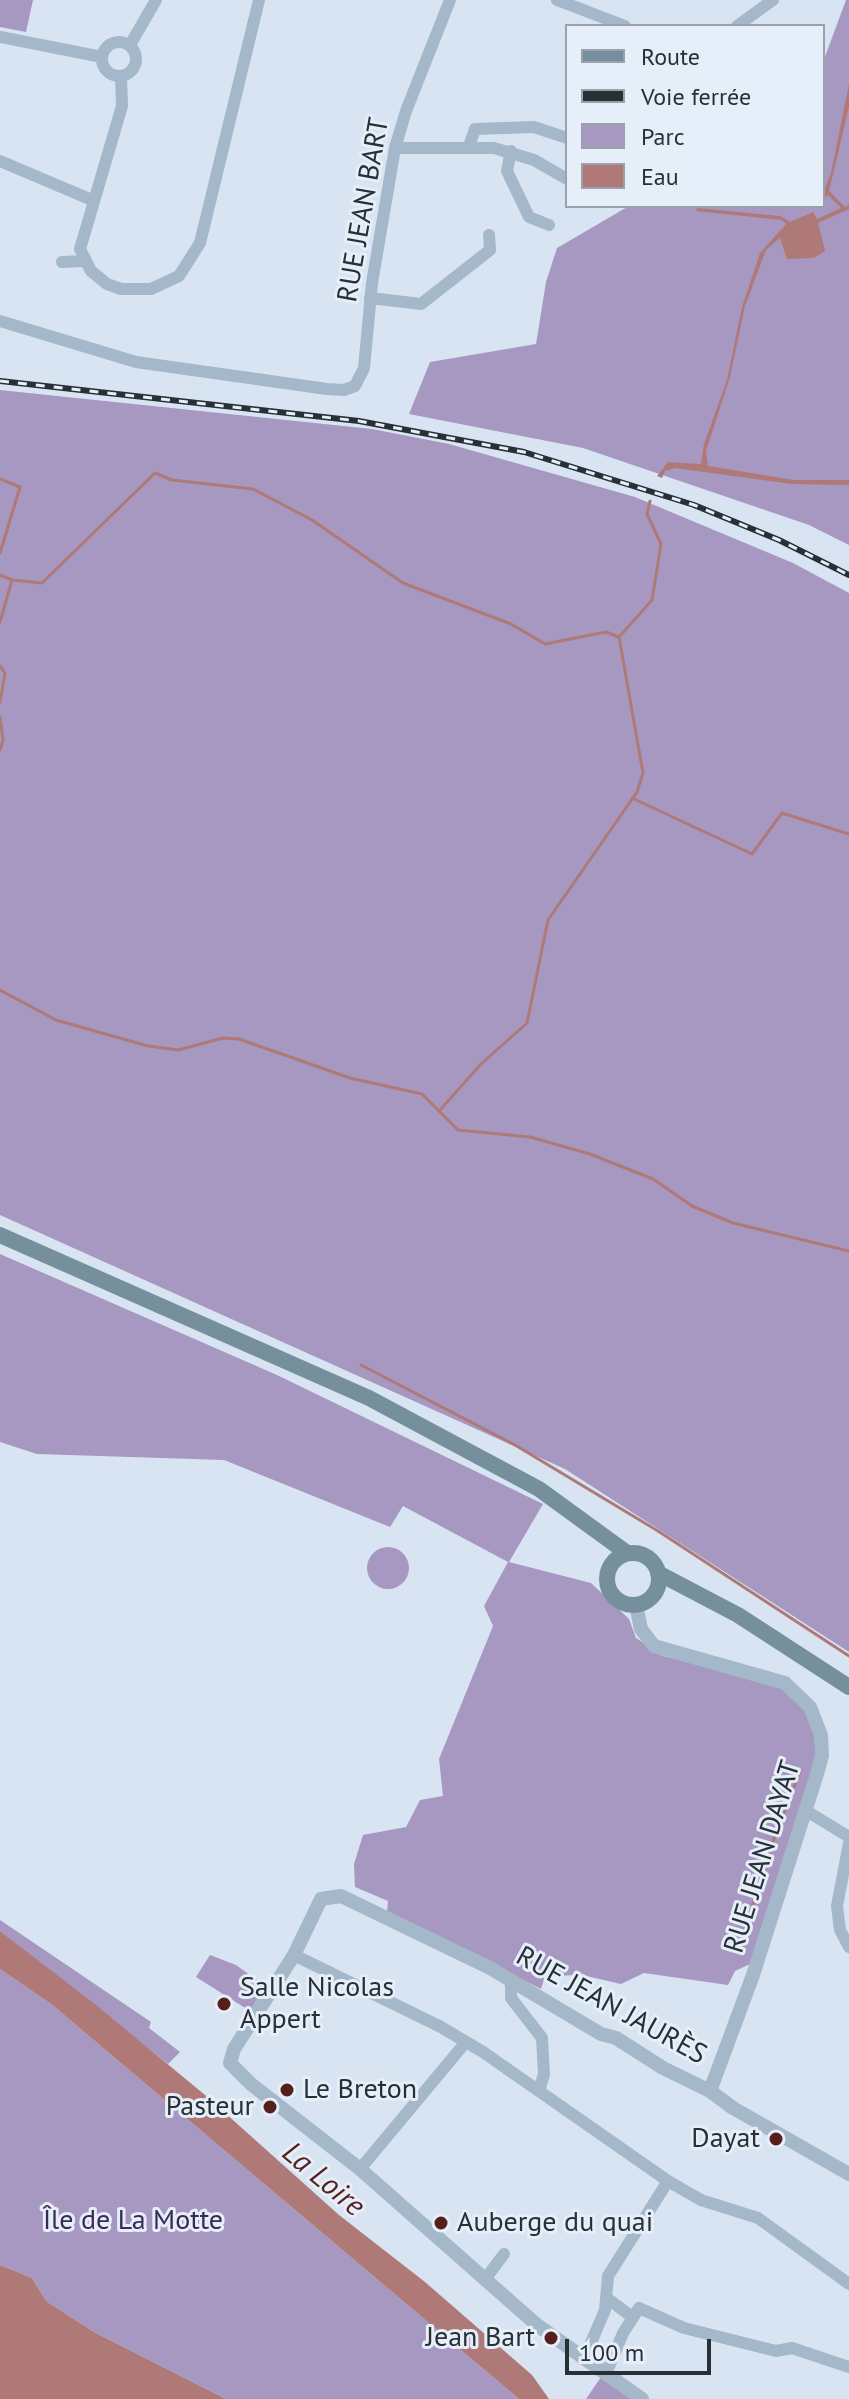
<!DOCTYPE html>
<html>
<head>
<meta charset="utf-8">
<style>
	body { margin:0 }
	#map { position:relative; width:849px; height:2399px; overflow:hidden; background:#d8e4f2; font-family:"PT Sans",sans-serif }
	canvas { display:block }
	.legend { position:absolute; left:565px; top:24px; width:260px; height:184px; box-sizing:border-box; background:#e5eef9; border:2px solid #99a2ab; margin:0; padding:10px 14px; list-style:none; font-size:24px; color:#263035 }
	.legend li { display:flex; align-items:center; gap:16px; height:40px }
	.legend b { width:40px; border:2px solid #99a2ab }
	.scale { position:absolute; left:565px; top:2339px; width:146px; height:36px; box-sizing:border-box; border:4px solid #263035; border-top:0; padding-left:10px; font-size:24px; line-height:28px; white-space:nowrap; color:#263035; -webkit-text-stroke:6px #e5eef9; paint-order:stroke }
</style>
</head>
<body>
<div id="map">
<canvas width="849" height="2399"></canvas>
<ul class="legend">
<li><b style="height:10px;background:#768f9d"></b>Route</li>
<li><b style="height:10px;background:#263035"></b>Voie ferrée</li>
<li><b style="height:22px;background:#a698c1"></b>Parc</li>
<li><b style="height:22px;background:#af7977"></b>Eau</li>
</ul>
<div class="scale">100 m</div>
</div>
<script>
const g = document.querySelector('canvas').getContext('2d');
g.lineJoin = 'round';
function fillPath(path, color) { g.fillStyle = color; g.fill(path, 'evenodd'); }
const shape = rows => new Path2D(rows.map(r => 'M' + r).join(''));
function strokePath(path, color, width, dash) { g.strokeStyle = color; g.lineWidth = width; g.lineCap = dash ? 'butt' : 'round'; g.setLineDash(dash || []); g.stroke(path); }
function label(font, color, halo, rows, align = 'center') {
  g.font = font + ' "PT Sans",sans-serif'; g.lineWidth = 6; g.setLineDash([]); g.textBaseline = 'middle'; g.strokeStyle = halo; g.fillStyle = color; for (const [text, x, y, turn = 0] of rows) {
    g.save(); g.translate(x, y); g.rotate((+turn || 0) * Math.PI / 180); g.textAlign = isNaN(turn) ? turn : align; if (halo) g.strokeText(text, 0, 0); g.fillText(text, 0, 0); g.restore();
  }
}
const green = shape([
	[0,0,33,0,26,32,0,27],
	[846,0,849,0,849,545,809,525,583,448,409,414,430,362,536,344,546,282,557,248,629,206,823,206,823,62],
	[0,390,372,429,449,444,635,497,793,563,849,593,849,1652,565,1469,0,1215],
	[0,1254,277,1375,543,1504,509,1562,591,1583,629,1619,636,1638,663,1656,767,1679,789,1690,805,1706,814,1726,816,1759,750,1964,735,1971,728,1985,644,1973,621,1984,582,1975,545,1976,541,1989,387,1912,388,1901,355,1887,354,1864,363,1835,406,1827,420,1800,443,1796,439,1759,493,1626,484,1606,508,1562,403,1506,390,1527,224,1460,37,1454,0,1442],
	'367 1568a21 21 0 1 1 42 0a21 21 0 1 1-42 0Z',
	[0,1920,151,2022,149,2028,180,2052,168,2064,0,1931],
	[210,1955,236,1965,265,1986,250,2011,196,1977],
	[0,1969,51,2004,519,2399,226,2399,94,2332,46,2301,32,2278,0,2265],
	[601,2377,632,2399,586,2399]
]);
const water = shape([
	[849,84,849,107,829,191,845,207,849,205,849,209,818,223,825,251,814,258,787,259,780,238,766,250,745,306,730,377,706,451,708,466,794,480,849,480,849,485,792,484,675,468,665,471,662,478,657,476,668,462,701,464,704,444,727,380,742,307,760,253,786,224,782,220,696,211,697,208,780,216,790,222,813,212,817,219,841,208,828,195,823,199,823,193,831,173],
	[0,1931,96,2005,205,2095,339,2215,425,2282,532,2375,549,2399,519,2399,51,2004,0,1969],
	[0,2265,32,2278,46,2301,94,2332,226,2399,0,2399]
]);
const stream = shape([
	[0,479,20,487,0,553],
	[0,575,12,580,42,583,155,473,172,480,253,489,312,520,403,583,511,624,545,644,606,632,619,637,652,600,661,544,647,514,650,501],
	[0,622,12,580],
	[0,666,5,673,0,702],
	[0,717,3,740,0,750],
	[632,798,752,854,782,813,849,834],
	[0,990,56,1020,148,1046,178,1050,223,1038,239,1039,350,1078,422,1094,458,1130,530,1137,590,1154,653,1179,692,1206,733,1223,849,1251],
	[440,1110,481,1064,527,1023,548,920,637,792,643,773,619,637],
	[361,1365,515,1445,658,1531,849,1656],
	[742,1938,776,1832,800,1772]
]);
const minor = shape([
	[557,0,625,26],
	[737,26,773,0],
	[0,37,102,57],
	'102 59a17 17 0 1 1 34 0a17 17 0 1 1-34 0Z',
	[130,45,156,0],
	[121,77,122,106,80,249,91,271,107,284,121,289,151,289,179,276,200,243,259,0],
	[469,146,475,129,534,127,567,138],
	[395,148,494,148,534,160,567,179],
	[511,151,507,171,529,217,549,225],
	[0,161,92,200],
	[62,262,84,261],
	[370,298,421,304,490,250,489,235],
	[0,321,136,362,327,389,344,390,355,386,364,368,372,283,395,148,406,111,450,0],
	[805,1810,849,1837],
	[849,1843,837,1906,840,1930,849,1947],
	[294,1955,441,2027,483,2052,668,2181,701,2200,758,2218,849,2284],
	[511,1982,511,1998,542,2038,544,2074,539,2091],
	[360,2169,465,2043],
	[486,2278,504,2254],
	[607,2298,632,2317],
	[584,2359,605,2310,608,2276,668,2181],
	[606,2374,623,2333,639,2308,684,2328,776,2351,792,2348,849,2367]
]);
const tertiary = shape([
	[636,1605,641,1629,654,1646,785,1683,810,1707,821,1735,822,1756,817,1774,753,1975,710,2091],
	[642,2399,537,2325,360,2169,251,2084,230,2063,234,2049,294,1955,321,1899,341,1896,490,1968,601,2034,616,2038,663,2068,710,2091,733,2108,849,2174]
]);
const secondary = shape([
	[0,1235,369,1398,539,1489,627,1553],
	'607 1579a26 26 0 1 1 52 0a26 26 0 1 1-52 0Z',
	[658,1573,738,1615,849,1687]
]);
const rail = shape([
	[0,381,359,421,524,452,694,505,779,540,849,575]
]);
const markers = [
	[224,2004,8,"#571f1b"],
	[287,2090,8,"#571f1b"],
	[270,2107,8,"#571f1b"],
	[776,2139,8,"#571f1b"],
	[441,2223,8,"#571f1b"],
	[551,2338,8,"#571f1b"]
];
const streetNames = [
	["RUE JEAN BART",364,210,-80],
	["RUE JEAN DAYAT",763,1857,-73],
	["RUE JEAN JAURÈS",611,2006,29]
];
const poiNames = [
	["Salle Nicolas",240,1988],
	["Appert",240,2020],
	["Le Breton",303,2090],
	["Pasteur",254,2107,"right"],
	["Dayat",760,2139,"right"],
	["Auberge du quai",457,2223],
	["Jean Bart",535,2338,"right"]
];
const parkNames = [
	["Île de La Motte",133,2221]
];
const waterNames = [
	["La Loire",323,2180,40]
];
fillPath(green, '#a698c1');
fillPath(water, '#af7977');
strokePath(stream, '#af7977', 3);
strokePath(minor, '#a4b8ca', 12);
strokePath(tertiary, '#a4b8ca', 14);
strokePath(secondary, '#768f9d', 16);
strokePath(rail, '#263035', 6);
strokePath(rail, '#e5eef9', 3, [9]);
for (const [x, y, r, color] of markers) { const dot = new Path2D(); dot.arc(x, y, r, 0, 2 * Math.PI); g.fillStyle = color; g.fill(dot); strokePath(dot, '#e5eef9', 3); }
label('28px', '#263035', '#e5eef9', streetNames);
label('28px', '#263035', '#e5eef9', poiNames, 'left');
label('28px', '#392954', '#e5eef9', parkNames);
label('italic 30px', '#571f1b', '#e5eef9', waterNames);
</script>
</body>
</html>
